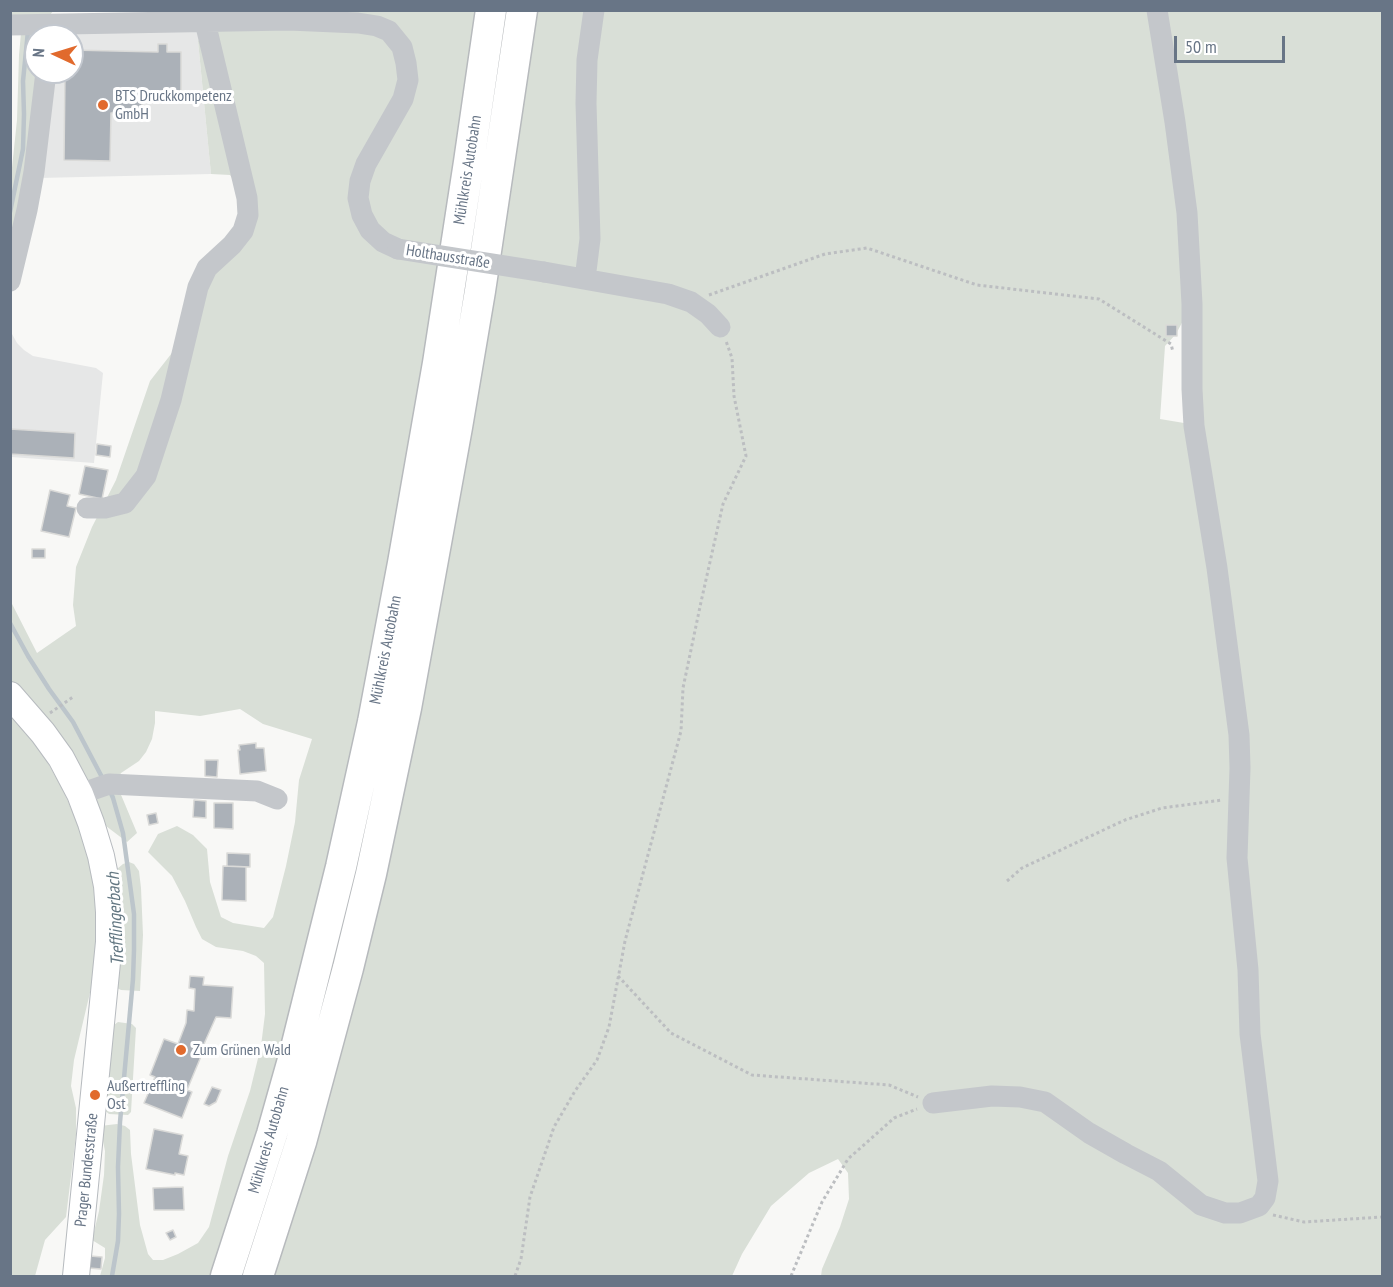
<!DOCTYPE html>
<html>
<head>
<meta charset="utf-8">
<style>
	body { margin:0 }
	#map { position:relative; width:1393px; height:1287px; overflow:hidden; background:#f8f8f6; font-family:"PT Sans Narrow",sans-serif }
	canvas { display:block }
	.frame { position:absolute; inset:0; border:12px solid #687586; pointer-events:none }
	.north { position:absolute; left:24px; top:24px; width:60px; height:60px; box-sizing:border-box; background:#fff; border:2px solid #c3c8cf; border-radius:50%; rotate:274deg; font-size:16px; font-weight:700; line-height:24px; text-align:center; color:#687586 }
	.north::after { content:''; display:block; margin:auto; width:21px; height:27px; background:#e16a2d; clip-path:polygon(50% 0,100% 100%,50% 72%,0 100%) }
	.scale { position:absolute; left:1174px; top:36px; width:111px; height:27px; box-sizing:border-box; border:3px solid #687586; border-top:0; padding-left:8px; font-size:18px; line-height:21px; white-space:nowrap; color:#687586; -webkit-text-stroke:4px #fff; paint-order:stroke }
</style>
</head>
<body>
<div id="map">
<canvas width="1393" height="1287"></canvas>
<div class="frame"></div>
<div class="north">N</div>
<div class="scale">50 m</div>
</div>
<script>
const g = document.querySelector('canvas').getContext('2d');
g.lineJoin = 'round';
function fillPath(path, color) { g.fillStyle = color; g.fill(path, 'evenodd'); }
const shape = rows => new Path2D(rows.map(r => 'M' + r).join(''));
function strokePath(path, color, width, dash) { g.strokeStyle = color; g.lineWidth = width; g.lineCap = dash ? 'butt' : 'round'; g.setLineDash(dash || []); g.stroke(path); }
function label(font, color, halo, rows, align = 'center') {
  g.font = font + ' "PT Sans Narrow",sans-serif'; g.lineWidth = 6; g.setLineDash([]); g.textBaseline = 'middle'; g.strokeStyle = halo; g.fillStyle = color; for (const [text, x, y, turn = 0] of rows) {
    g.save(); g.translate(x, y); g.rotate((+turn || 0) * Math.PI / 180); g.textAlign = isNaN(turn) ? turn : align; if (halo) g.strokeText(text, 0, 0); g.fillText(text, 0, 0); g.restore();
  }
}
const built = shape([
	[216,26,198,41,211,174,39,178,51,72,72,72,72,36,59,36,62,31],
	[10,325,12,334,17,343,24,350,33,356,96,368,103,373,94,463,11,457]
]);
const green = shape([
	[279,10,1382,11,1382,1276,821,1276,822,1269,840,1227,849,1199,848,1173,838,1159,809,1173,771,1206,742,1254,732,1276,100,1276,105,1258,105,1248,92,1240,99,1211,104,1175,105,1151,100,1126,117,1124,125,1126,130,1130,131,1154,140,1225,148,1254,153,1260,163,1260,178,1254,198,1243,209,1227,228,1156,250,1091,261,1046,265,1014,264,963,256,956,243,951,216,947,202,939,196,927,185,901,172,876,148,852,158,834,177,826,193,835,207,849,210,882,221,917,233,923,264,928,273,917,286,866,295,822,299,780,312,739,263,724,240,709,200,716,155,711,155,723,152,739,146,752,139,761,121,773,118,779,104,780,92,784,83,783,59,742,35,710,11,681,10,600,37,653,76,626,73,605,76,567,92,527,116,480,150,381,175,349,186,321,194,286,205,265,224,247,244,214,239,188,230,175,211,174,198,41,205,31,216,26,280,26],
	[1157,35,1168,35,1192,212,1197,267,1200,427,1224,587,1245,748,1242,831,1243,876,1253,971,1254,1022,1273,1180,1273,1194,1264,1179,1247,1063,1243,1023,1242,973,1232,874,1232,829,1237,757,1219,617,1190,437,1184,423,1160,419,1165,346,1176,334,1185,317,1187,297,1186,256,1182,212],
	[10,11,53,11,48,18,11,20],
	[21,33,34,33,39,36,36,36,36,72,40,72,11,256,11,177,17,120,19,55],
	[10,711,41,751,63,790,81,831,90,864,96,902,96,942,93,980,74,1060,71,1086,76,1108,76,1135,66,1217,45,1240,35,1276,10,1276],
	[119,790,137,833,127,842,102,823,90,796],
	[129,862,134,864,139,871,141,888,143,935,140,991,121,990,113,986,113,878,117,869,123,864],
	[118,1022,132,1024,136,1028,131,1112,128,1115,109,1114,102,1108,111,1027]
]);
const stream = shape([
	[10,212,23,149,24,114,23,81,28,31],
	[10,623,28,656,49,689,73,722,104,781],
	[110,791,113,798,123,833,134,914,134,950,133,979,120,1122,118,1167,119,1214,118,1241,112,1276]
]);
const building = shape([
	[158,44,167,44,167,52,181,52,181,92,154,91,154,97,142,97,142,114,111,113,110,161,64,160,65,72,72,72,72,50,158,52,158,44],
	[1166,325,1177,325,1177,336,1166,336,1166,325],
	[10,429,75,433,74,458,10,454,10,429],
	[97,444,111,446,110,457,96,455,97,444],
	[85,466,108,470,102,499,79,494,85,466],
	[50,490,70,495,67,506,76,508,69,537,41,531,50,490],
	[32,549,45,549,45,558,32,558,32,549],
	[256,743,256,748,264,748,266,771,240,774,238,750,240,750,239,745,256,743],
	[205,760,218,760,217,777,205,776,205,760],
	[194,800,206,801,206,818,193,817,194,800],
	[214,803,233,803,233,829,214,828,214,803],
	[156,813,158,823,149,825,147,815,156,813],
	[227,853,250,854,250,867,227,866,227,853],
	[223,866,246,867,246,901,222,900,223,866],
	[190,976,204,977,203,985,233,987,231,1018,216,1017,200,1053,202,1054,187,1090,192,1092,182,1118,144,1103,155,1077,150,1075,164,1039,178,1044,186,1023,187,1010,194,1011,195,989,189,988,190,976],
	[212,1087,221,1090,216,1102,209,1106,204,1104,212,1087],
	[154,1129,183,1135,179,1154,188,1156,184,1175,175,1173,175,1175,146,1169,154,1129],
	[183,1187,184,1210,154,1210,153,1188,183,1187],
	[173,1230,176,1237,170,1240,166,1233,173,1230],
	[90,1256,102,1257,101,1269,89,1268,90,1256]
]);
const path = shape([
	[709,295,825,254,867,248,977,285,1099,299,1171,344,1173,352],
	[50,713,73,697],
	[1007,881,1022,868,1125,820,1162,808,1222,800],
	[618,976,671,1033,752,1075,889,1085,918,1097],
	[1273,1215,1304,1222,1382,1217],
	[515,1276,521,1259,530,1197,554,1127,575,1091,597,1060,609,1027,625,941,681,731,683,688,701,602,723,504,746,456,734,396,732,358,726,341],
	[791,1276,822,1202,848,1159,894,1118,917,1109]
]);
const minor = shape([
	[10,25,289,20,358,23,377,26,389,31,402,47,406,63,408,80,403,99,366,164,360,181,358,198,362,215,370,230,383,242,398,249],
	[544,272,668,294,691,302,708,314,720,327],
	[585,279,590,239,586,103,587,60,594,10],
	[10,281,27,210,34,172,46,72],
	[87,508,105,508,125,503,146,476,171,400,198,287,207,268,232,245,243,231,248,215,247,198,205,22],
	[80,794,109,784,257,791,277,799],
	[933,1103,992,1096,1020,1097,1045,1102,1089,1133,1126,1154,1159,1171,1201,1205,1225,1213,1240,1213,1259,1206,1265,1198,1268,1181,1250,1034,1248,970,1237,858,1240,768,1239,735,1217,568,1194,426,1192,389,1192,304,1187,213,1175,122,1157,10]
]);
const major = shape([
	[10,695,43,733,61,758,80,794,91,823,101,856,107,886,109,912,109,942,76,1276]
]);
const highway = shape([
	[226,1276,272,1134,294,1056,341,867,373,722,403,563,438,363,469,162,491,10],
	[258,1276,301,1142,348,968,371,874,406,708,457,427,480,291,522,10]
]);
const minorBridge = shape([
	[398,249,544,272]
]);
const markers = [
	[103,105,6,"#e16a2d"],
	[181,1050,6,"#e16a2d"],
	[95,1095,6,"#e16a2d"]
];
const poiNames = [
	["BTS Druckkompetenz",115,96],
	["GmbH",115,114],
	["Zum Grünen Wald",193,1050],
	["Außertreffling",107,1086],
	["Ost",107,1104]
];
const streetNames = [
	["Mühlkreis Autobahn",468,170,-81],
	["Holthausstraße",448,257,9],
	["Mühlkreis Autobahn",386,650,-79],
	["Mühlkreis Autobahn",269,1140,-74],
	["Prager Bundesstraße",87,1170,-84]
];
const waterNames = [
	["Trefflingerbach",116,919,-93]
];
fillPath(built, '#e6e7e7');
fillPath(green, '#d9dfd7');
strokePath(stream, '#bcc5cb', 4.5);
fillPath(building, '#abb1b8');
strokePath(building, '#dadad8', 1.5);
strokePath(major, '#b7bbbf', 28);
strokePath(highway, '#b7babd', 33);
strokePath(path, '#bcbec1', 3, [3, 3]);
strokePath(minor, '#c4c7cb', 21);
strokePath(major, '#fff', 26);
strokePath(highway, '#fff', 30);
strokePath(minorBridge, '#c4c7cb', 21);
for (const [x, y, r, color] of markers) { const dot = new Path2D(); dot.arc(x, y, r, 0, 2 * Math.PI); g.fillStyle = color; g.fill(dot); strokePath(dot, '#fff', 2); }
label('16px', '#687586', '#fff', poiNames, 'left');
label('16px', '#687586', '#fff', streetNames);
label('italic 18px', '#637782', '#fff', waterNames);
</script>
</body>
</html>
